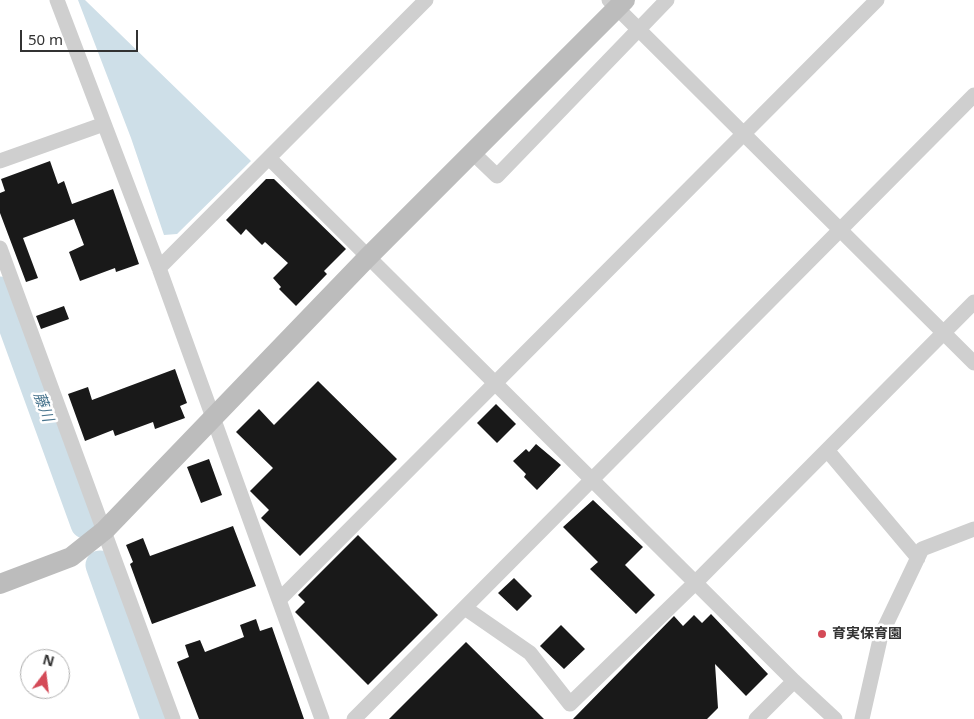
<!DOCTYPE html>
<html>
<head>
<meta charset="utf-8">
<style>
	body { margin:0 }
	#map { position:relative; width:974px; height:719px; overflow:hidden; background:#fff; font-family:"Noto Sans",sans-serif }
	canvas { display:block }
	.north { position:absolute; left:20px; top:649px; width:50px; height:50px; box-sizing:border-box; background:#fff; border:1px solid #adadad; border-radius:50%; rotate:15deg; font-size:14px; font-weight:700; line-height:20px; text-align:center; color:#323232 }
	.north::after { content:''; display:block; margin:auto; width:18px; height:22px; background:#d44a57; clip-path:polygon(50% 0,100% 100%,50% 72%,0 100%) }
	.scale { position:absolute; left:20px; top:30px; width:118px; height:22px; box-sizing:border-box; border:2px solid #323232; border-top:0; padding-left:6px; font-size:15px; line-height:18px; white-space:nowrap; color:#323232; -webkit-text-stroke:4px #fff; paint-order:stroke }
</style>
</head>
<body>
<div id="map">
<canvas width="974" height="719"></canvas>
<div class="north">N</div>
<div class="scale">50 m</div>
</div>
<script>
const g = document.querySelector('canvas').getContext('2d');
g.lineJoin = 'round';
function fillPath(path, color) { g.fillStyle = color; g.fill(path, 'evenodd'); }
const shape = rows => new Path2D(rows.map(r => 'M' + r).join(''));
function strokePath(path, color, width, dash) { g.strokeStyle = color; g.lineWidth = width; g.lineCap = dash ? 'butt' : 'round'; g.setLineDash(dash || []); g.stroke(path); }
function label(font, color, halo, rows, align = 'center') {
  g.font = font + ' "Noto Sans","Noto Sans JP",sans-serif'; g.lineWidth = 5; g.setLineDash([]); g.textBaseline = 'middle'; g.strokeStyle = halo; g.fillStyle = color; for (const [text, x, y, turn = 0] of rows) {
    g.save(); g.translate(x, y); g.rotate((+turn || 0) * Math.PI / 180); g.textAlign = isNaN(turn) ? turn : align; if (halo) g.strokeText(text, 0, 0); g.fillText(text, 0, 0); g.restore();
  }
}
const water = shape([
	[78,0,85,0,251,161,177,234,164,235,131,138]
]);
const river = shape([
	[0,291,85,524],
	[100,565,155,719]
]);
const building = shape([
	[50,161,58,184,64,181,72,204,113,189,139,264,116,272,115,268,80,281,69,252,84,245,74,219,23,238,38,278,26,282,0,213,0,193,5,191,1,179],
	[266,179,274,179,346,249,324,271,327,274,296,306,279,289,281,287,273,278,288,263,265,242,262,245,246,229,241,235,226,220],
	[64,306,69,319,41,329,36,316],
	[175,369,187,403,180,406,185,418,155,429,153,422,115,436,113,430,85,441,68,394,88,387,92,400],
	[318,381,397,459,300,556,261,518,269,510,250,491,273,468,236,432,259,409,274,425],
	[496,404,516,424,497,443,477,423],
	[536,444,561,465,537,490,524,477,526,474,513,461,526,449,529,452],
	[209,459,222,495,201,503,187,467],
	[593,500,643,547,625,565,655,595,636,614,590,569,598,562,563,527],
	[233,526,256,586,152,624,130,564,133,562,126,545,143,538,150,556],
	[358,535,438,615,368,685,295,612,305,602,298,595],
	[514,578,532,596,517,611,498,593],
	[711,614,768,674,746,696,715,664,718,708,707,719,573,719,674,616,683,626,694,615,702,623],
	[256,619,260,631,272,627,304,719,199,719,177,662,189,657,185,645,200,640,205,652,244,637,240,625],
	[561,625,585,649,564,669,540,646],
	[466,642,544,719,389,719]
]);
const street = shape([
	[57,0,159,268,322,719],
	[609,0,974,363],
	[473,153,497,176,667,0],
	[269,158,794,681,835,719],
	[0,161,104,124],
	[0,248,173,719],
	[159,268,426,0],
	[827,450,918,558],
	[279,600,877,0],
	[465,608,530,653,570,704,696,582,974,302],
	[354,719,974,95],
	[756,719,794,681],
	[862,719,881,635,922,549,974,529]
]);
const secondary = shape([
	[0,584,71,557,105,530,367,258,625,0]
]);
const markers = [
	[822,634,5,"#d44a57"]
];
const poiNames = [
	["育実保育園",832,634]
];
const waterNames = [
	["藤川",43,407,70]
];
fillPath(water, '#cedfe8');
strokePath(river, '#cedfe8', 29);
fillPath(building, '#191919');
strokePath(street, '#cfcfcf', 15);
strokePath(secondary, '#bcbcbc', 20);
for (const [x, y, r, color] of markers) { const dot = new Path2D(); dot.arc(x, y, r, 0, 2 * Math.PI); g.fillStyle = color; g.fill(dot); strokePath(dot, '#fff', 2); }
label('bold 14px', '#323232', '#fff', poiNames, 'left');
label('italic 15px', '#48748d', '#fff', waterNames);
</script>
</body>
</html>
